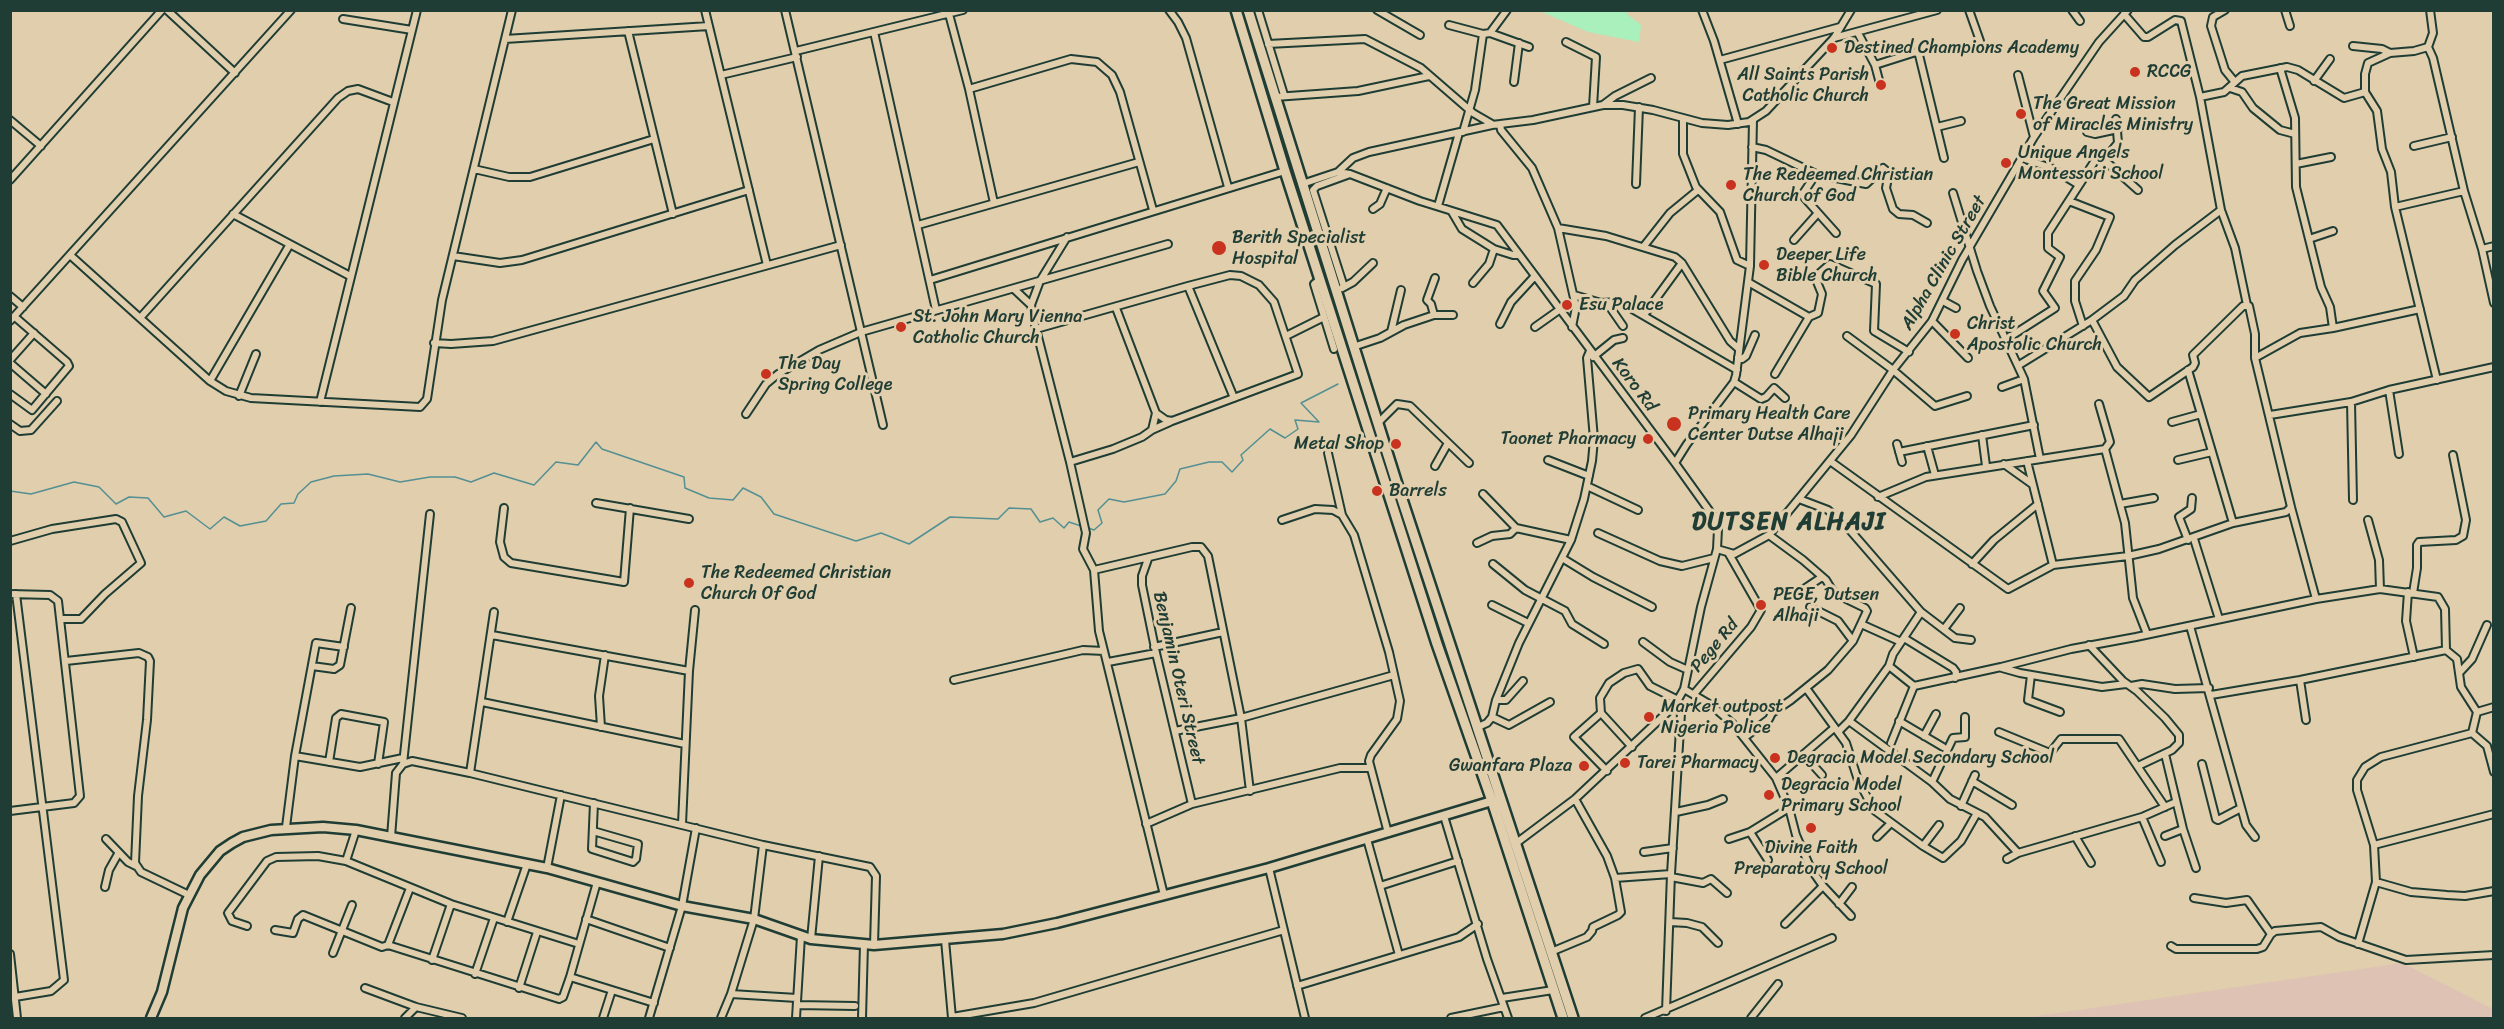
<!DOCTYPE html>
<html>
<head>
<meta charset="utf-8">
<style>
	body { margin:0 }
	#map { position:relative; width:2504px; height:1029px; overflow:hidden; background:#e0ceac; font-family:Sriracha,sans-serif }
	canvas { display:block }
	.frame { position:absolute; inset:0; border:12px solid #1f3d34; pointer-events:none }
</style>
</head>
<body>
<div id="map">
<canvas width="2504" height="1029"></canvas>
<div class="frame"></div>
</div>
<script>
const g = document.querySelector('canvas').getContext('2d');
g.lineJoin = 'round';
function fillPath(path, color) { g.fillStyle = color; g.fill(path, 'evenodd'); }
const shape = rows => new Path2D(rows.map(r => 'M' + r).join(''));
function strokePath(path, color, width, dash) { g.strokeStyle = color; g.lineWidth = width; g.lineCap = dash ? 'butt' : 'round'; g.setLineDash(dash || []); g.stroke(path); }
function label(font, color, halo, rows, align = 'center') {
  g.font = font + ' Sriracha,sans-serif'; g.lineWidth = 6; g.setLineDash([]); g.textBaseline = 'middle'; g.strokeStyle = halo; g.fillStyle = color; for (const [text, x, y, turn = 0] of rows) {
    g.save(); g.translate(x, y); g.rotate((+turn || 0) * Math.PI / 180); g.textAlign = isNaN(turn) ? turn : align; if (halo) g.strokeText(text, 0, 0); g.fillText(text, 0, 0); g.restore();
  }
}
const built = shape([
	[2402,963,2493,1009,2493,1018,2023,1018]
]);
const green = shape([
	[1540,11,1626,11,1628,15,1641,25,1639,42,1588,32]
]);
const stream = shape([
	[10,491,31,494,74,482,99,487,116,504,129,497,148,498,164,517,186,511,210,529,224,517,240,526,266,521,281,504,294,503,298,494,311,482,334,476,368,474,400,482,430,477,455,477,471,482,494,473,534,485,556,462,578,465,596,442,602,449,684,477,685,488,709,498,733,500,743,488,761,497,774,514,856,541,881,533,909,544,950,517,998,519,1009,508,1031,509,1040,522,1053,518,1064,528,1069,522,1081,526],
	[1088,528,1094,530,1102,523,1098,510,1109,499,1124,502,1165,494,1176,481,1180,469,1209,462,1222,462,1232,472,1243,460,1241,455,1270,429,1285,438,1298,429,1295,420,1319,422,1301,403,1338,384]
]);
const street = shape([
	[167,10,235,73],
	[705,10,767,265],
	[785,10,883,425],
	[1169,10,1178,22,1186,38,1228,187],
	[1258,10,1284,95],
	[1377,10,1420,35],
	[1702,10,1714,41,1738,124],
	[1969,10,1980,41],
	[2072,10,2080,21],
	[2225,10,2213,17,2211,26,2225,70,2234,81],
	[2285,10,2290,26],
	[2430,10,2433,33,2428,47,2433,58,2464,191,2482,249,2494,303],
	[949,14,969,89,994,203],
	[2124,14,2144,37,2148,37,2175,20,2181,21,2200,97,2221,210,2235,248,2247,305],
	[343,19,412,30],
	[1449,25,1483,34,1490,33,1507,10],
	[628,31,673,214],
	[874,32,936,310],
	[1490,33,1529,47],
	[1858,33,1875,65,1879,80],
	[1834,38,1937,10],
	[505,39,709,26],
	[1566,42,1596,57,1593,107],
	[1268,44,1365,39,1421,68,1473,113,1492,124],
	[2353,46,2382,49,2390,53,2414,51,2428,47],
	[796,51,963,10],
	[2390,53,2368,63,2365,74,2365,92,2377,111,2382,149,2391,172,2395,207,2437,380],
	[1720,60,1840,27],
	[1875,65,1916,52,1919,55,1944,158],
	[721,75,797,57],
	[2018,75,2034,137],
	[2314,81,2330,59],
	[1514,82,1519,43],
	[2230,88,2242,92,2253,108,2280,130,2295,134],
	[969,89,1071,59,1097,62,1112,75,1120,92,1153,210],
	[1275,97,1358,91,1429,76],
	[2200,97,2224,92,2242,76,2287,67,2298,70,2344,98,2365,92],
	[1603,105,1615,96,1651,78],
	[1683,119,1683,154,1696,187,1720,212,1737,260,1750,266],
	[10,120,41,146],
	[1500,124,1501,130,1532,168,1558,228,1576,307,1572,327],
	[1937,127,1961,121],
	[1463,132,1475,90,1483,34],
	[2087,132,2095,134,2118,129],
	[2414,146,2452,137],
	[1752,147,1766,150,1816,174,1866,184,1883,168,1889,173,1886,188,1893,209,1899,214,1913,215,1927,223],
	[2101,157,2108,155,2118,143,2116,119],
	[2022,158,2051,168,2079,185],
	[2296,164,2331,157],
	[474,169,509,177,530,177,654,139],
	[1338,172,1353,158,1369,152,1492,125,1533,120,1603,105,1623,105,1653,110,1702,123,1728,125,1749,122,1766,111,1834,38,1851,10],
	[1816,174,1802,195,1836,233],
	[10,180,162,10],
	[1302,184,1338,172,1350,174,1420,201,1497,225,1675,463,1713,516,1718,529,1717,549,1701,607,1688,670,1684,689,1675,705,1575,799,1515,844],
	[1636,184,1639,107],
	[1953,193,1977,271,1990,306,2024,379,2040,459],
	[2069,201,2110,217,2096,250,2075,281,2075,301,2083,326],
	[1438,206,1459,133],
	[2395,207,2464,191],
	[1373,209,1380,204,1387,188],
	[1452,212,1462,229,1494,249],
	[233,214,350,276],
	[918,225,1139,162],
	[1558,228,1606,236,1675,257,1682,263,1730,341,1739,349],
	[1067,237,1040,281,1031,305,1036,329,1188,286,1230,275,1241,276,1259,285,1274,302,1298,374,1172,421,1166,420,1156,413,1116,308],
	[2309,239,2333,231],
	[1794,240,1818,213],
	[1644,246,1670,213,1698,190],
	[2482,249,2494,246],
	[70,255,210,381,226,391,251,398,420,407,427,399,442,300,512,10],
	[453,256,500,263,522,260,749,190],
	[930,280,1285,171],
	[1319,280,1314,284,1334,349],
	[1748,282,1809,317],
	[1473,283,1489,264,1494,249,1513,255,1519,255],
	[1188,286,1234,398],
	[1344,287,1313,190,1317,186,1350,174],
	[1342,288,1353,282,1373,263],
	[1014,289,1031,305],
	[1574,295,1601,303,1620,302,1737,370],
	[10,296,23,307],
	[1943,301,1956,308],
	[1607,303,1623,326],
	[1434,315,1431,304,1427,300,1435,278],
	[1644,315,1682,263],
	[140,318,338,98,348,91,358,89,393,102],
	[2092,320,2117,367,2149,397,2193,367,2195,363,2193,355,2243,306,2249,306,2255,334,2255,358,2291,507,2316,599],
	[10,321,291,10],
	[1932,321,1968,358],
	[1500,324,1511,302,1534,277],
	[1535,327,1559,310],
	[2333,328,2420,309],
	[1036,329,1070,462,1113,449,1142,437,1152,430,1156,413],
	[1391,332,1401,290],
	[1286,336,1324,317],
	[1847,336,1893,370,1935,406,1967,396],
	[2005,340,2055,308,2043,291,2060,257,2048,248,2048,233,2096,159,2101,157,2138,190],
	[434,343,451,344,493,341,841,245],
	[1353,347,1380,338,1404,325,1434,315,1453,315],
	[1593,357,1614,340,1623,338],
	[1738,357,1742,359,1746,356,1755,335],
	[2255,358,2300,333,2333,328,2330,307,2321,287,2296,187,2295,118,2280,68],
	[10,360,34,333],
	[10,363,46,394],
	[2019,365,2092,320,2124,296,2135,280,2175,245,2221,210],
	[2188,370,2233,523],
	[1775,374,1809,317,1818,313,1822,294,1815,277,1830,264,1876,284,1874,331,1909,352],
	[210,381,290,244],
	[1734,382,1761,399,1766,397,1774,388,1785,398],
	[2002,387,2024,379],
	[2389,390,2399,454],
	[10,394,32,410,69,366,67,362,15,317],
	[239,396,256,354],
	[320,402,417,10],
	[2351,402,2353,500],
	[746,414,766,384,778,374,819,350,861,332,1168,244],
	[2270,415,2351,402,2389,390,2494,367],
	[1379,422,1397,404,1410,406,1469,463],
	[2172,422,2201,414],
	[10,424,20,431,31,430,57,401],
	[1152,430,1170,422],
	[1982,435,1986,466],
	[1897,444,1902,462],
	[1927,446,1935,475],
	[2105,449,2125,523,2133,598,2147,634],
	[1899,452,2034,425],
	[1328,453,1342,515],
	[1548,460,1589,476],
	[2178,460,2212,452],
	[1830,461,2008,589,2053,565,2128,556,2159,549,2233,523,2286,512,2291,507],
	[2027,461,2053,565],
	[1070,462,1086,533,1083,549,1094,570,1099,631,1104,651],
	[1675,463,1687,444,1734,382,1736,375,1750,266,1753,120],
	[2004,464,2032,484],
	[1435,466,1448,443],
	[1587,486,1638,510],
	[1483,494,1516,528,1571,540],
	[1878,497,1926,477,2105,449,2110,442,2099,404],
	[1799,499,1828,510,1849,529,1921,612,1955,638,1971,640],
	[596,503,689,519],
	[2120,504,2154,498],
	[504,508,500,542,504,557,511,563,624,582,630,508],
	[1282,520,1315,509,1333,510,1342,515,1354,535,1389,652,1400,701,1397,719,1371,755,1369,761,1388,833],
	[2368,520,2379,560,2380,589],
	[1598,533,1660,561,1682,566,1714,558],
	[2194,539,2219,619],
	[2188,540,2179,517,2191,509,2192,498],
	[10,541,52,529,116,519,122,522,141,563,105,594,81,619,62,619],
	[1477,543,1492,536,1510,534,1516,528],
	[1717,549,1734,554,1769,535,1851,435,1893,370,1932,321,1962,260,2034,137,2099,42,2128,10],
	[1562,558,1593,577,1652,607],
	[1148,559,1142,576,1142,585,1156,653,1192,804],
	[1493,564,1525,590,1565,611,1572,624,1604,644],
	[1972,564,1994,540,2038,504],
	[1094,570,1192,547,1201,547,1208,556,1241,718,1250,791],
	[2408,592,2406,621,2414,657],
	[1798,593,1822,577],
	[2413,593,2417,568,2417,545,2419,542,2456,540,2463,536,2466,520,2453,455],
	[10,594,50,595,58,601,80,796,74,803,10,811],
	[1492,605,1528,623],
	[1810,607,1838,621,1853,641],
	[1861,624,1901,642],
	[2190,626,2246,825,2255,837],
	[1944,629,1960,608],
	[492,635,689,671],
	[1904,638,1953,668,1956,672,1955,678],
	[1643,642,1670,662,1688,670],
	[2089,645,2123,681,2137,691,2165,718,2179,735,2179,743,2172,750,2138,766],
	[1154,647,1223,632],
	[66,661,139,653,148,657,150,661,147,720,138,796,135,863,141,872,189,895],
	[1108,662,1156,653],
	[312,666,334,669,340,665,351,608],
	[1889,666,1914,686],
	[2002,668,2020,673,2102,687,2126,684],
	[2460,672,2472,659,2487,625],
	[2031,675,2028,700,2060,712],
	[954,680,1083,650,1104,651,1164,895],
	[2300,680,2306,720],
	[1914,686,2001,667,2071,649,2136,637,2316,599,2380,589,2438,597,2445,609,2446,650],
	[2131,686,2142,684,2175,689,2209,688],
	[1806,688,1846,743,1858,780,1874,810,1923,846,1943,858,1961,841,1977,813],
	[1684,689,1711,705,1733,724,1776,778,1789,808,1796,835,1811,869,1823,886,1851,916],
	[1694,694,1751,627,1761,610,1729,554],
	[2211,695,2300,680,2446,650,2457,659,2461,687,2477,712],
	[1496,700,1506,700,1523,681],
	[482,702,685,744],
	[1601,713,1574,737,1607,771],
	[1492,717,1509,725,1550,702],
	[1849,721,1932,782,1950,799,1985,817,2018,853],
	[1899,721,1943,747],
	[601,727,599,696,605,655],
	[1478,727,1487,723,1492,717,1496,700,1519,643,1571,540,1584,499,1592,461,1594,439,1587,358,1590,351],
	[1175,731,1241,718,1394,675],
	[1838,732,1849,721,1889,666,1893,654,1921,612],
	[1999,732,2050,753,2061,739,2119,739,2165,807],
	[2472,733,2487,746,2494,772],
	[2472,733,2477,712,2494,707],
	[1924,736,1936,714],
	[1745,737,1769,719,1772,713,1791,700,1828,670,1853,641,1867,611,1865,608,1834,593,1826,580,1803,560,1769,535],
	[1891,743,1914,686],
	[1632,747,1601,713,1600,698,1609,683,1624,673,1638,669,1650,686,1678,700],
	[2165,754,2183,829,2196,868],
	[1804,755,1822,775],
	[295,756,360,767,403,758],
	[329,762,336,718,341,714,384,722,378,764],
	[403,764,430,514],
	[2202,764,2216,819,2218,820,2241,808],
	[470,773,494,612],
	[1776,778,1834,728],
	[1972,781,2012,805],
	[1932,782,1953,738,1965,737,1965,717],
	[1961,806,1975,775],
	[1676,812,1708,805,1723,799],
	[1444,816,1487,959,1508,1018],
	[2142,817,2161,862],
	[682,824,689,671,695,610],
	[1146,824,1192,804,1340,768,1370,768],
	[286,827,295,756,316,643,344,647],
	[593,831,638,844,636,859,633,862,592,849,594,803],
	[1750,832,1768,860],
	[2075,836,2091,863],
	[2165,836,2183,829],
	[391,837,396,773,403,764,412,761,470,773,763,845,870,867,876,876,874,945],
	[1877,837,1891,823],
	[106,839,128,862,136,866],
	[1367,839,1399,955],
	[1729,839,1750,832,1789,808],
	[2374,845,2494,814],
	[1923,846,1939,825],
	[1644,852,1673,848],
	[2007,859,2018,853,2142,817,2176,802],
	[346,861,356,830],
	[547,868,561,795],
	[1269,868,1305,1018],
	[1671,877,1703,883,1711,879,1727,893],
	[1615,878,1671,874],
	[2376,882,2374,845,2357,790,2357,780,2365,767,2381,757,2472,733],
	[1380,886,1458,861],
	[105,887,109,870,118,854],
	[2194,898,2226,903,2247,900,2271,934],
	[1839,904,1852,887],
	[586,919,670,948],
	[507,922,527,864],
	[1670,922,1687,923,1702,927,1718,943],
	[1785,924,1823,886],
	[247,926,232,921,228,913,267,861,276,857,318,856,346,861,451,904,579,944],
	[275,930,293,933,298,919,303,915,382,947,388,945,559,999,563,997,570,977,597,882],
	[811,939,819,856],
	[945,940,952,1018],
	[2358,944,2376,882,2411,892,2447,895,2465,896,2494,891],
	[388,945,410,888],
	[2171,946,2176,949,2257,949,2263,947,2271,934,2275,931,2321,927,2339,937,2406,960,2494,955],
	[1551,952,1587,937,1592,931,1593,927,1618,915,1621,912,1615,878,1607,856,1575,799],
	[333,953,352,905],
	[10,954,17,1018],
	[432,960,451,904],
	[475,974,494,918],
	[570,977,654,1003],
	[1297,986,1459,937,1478,924],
	[365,988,416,1007,462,1018],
	[519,988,537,932],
	[731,994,797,998],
	[15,997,51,991,64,980,16,594],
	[1502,998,1553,990],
	[797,1005,855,1006],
	[1666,1011,1671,874,1681,713,1675,705],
	[952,1017,1034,1003,1284,930],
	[405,1018,416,1007],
	[603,1018,612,990],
	[649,1018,682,906,696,828],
	[721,1018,731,994,754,919,763,845],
	[796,1018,801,936],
	[862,1018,864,944],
	[1451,1018,1504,1007],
	[1645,1018,1832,938],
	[1751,1018,1778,984]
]);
const secondary = shape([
	[151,1018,162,992,183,908,200,875,220,851,232,843,243,837,271,830,323,827,356,830,547,868,682,906,754,919,811,939,874,945,1003,934,1057,923,1269,868,1492,801]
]);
const primary = shape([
	[1236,10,1285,171,1437,644,1492,801,1563,1018],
	[1248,10,1397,484,1573,1018]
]);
const markers = [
	[1832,48,6,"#c8321e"],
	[2135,72,6,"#c8321e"],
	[1881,85,6,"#c8321e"],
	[2021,114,6,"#c8321e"],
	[2006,163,6,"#c8321e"],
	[1731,185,6,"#c8321e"],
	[1219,248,8,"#c8321e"],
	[1764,265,6,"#c8321e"],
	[1567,305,6,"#c8321e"],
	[901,327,6,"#c8321e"],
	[1955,334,6,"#c8321e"],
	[766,374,6,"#c8321e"],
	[1674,424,8,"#c8321e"],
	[1648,439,6,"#c8321e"],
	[1396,444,6,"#c8321e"],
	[1377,491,6,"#c8321e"],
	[689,583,6,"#c8321e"],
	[1761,605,6,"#c8321e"],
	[1649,717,6,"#c8321e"],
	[1775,758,6,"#c8321e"],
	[1625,763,6,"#c8321e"],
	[1584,766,6,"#c8321e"],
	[1769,795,6,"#c8321e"],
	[1811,828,6,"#c8321e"]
];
const poiNames = [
	["Destined Champions Academy",1844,48],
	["RCCG",2147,72],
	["All Saints Parish",1869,75,"right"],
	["Catholic Church",1869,96,"right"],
	["The Great Mission",2033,104],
	["of Miracles Ministry",2033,125],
	["Unique Angels",2018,153],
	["Montessori School",2018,174],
	["The Redeemed Christian",1743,175],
	["Church of God",1743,196],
	["Berith Specialist",1232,238],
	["Hospital",1232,259],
	["Deeper Life",1776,255],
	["Bible Church",1776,276],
	["Esu Palace",1579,305],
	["St. John Mary Vienna",913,317],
	["Catholic Church",913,338],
	["Christ",1967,324],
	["Apostolic Church",1967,345],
	["The Day",778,364],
	["Spring College",778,385],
	["Primary Health Care",1688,414],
	["Center Dutse Alhaji",1688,435],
	["Taonet Pharmacy",1636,439,"right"],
	["Metal Shop",1384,444,"right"],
	["Barrels",1389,491],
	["The Redeemed Christian",701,573],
	["Church Of God",701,594],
	["PEGE, Dutsen",1773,595],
	["Alhaji",1773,616],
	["Market outpost",1661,707],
	["Nigeria Police",1661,728],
	["Degracia Model Secondary School",1787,758],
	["Tarei Pharmacy",1637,763],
	["Gwanfara Plaza",1572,766,"right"],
	["Degracia Model",1781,785],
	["Primary School",1781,806],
	["Divine Faith",1811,848,"center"],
	["Preparatory School",1811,869,"center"]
];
const streetNames = [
	["Alpha Clinic Street",1944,263,-60],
	["Koro Rd",1634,385,53],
	["Pege Rd",1715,646,-50],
	["Benjamin Oteri Street",1178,678,77]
];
const districtNames = [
	["DUTSEN ALHAJI",1789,523]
];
fillPath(built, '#dec3b5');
fillPath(green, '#a9f0bc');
strokePath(stream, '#549093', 1.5);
strokePath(street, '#1f3d34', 10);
strokePath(secondary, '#1f3d34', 13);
strokePath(primary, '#1f3d34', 14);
strokePath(street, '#e0ceac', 6);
strokePath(secondary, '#e0ceac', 8);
strokePath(primary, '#e0ceac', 9);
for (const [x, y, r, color] of markers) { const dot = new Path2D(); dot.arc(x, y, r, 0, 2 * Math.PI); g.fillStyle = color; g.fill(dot); strokePath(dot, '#e0ceac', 2); }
label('18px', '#1f3d34', '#e0ceac', poiNames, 'left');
label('18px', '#1f3d34', '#e0ceac', streetNames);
g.letterSpacing = '1.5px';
label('bold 24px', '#1f3d34', '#e0ceac', districtNames);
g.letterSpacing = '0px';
</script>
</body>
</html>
